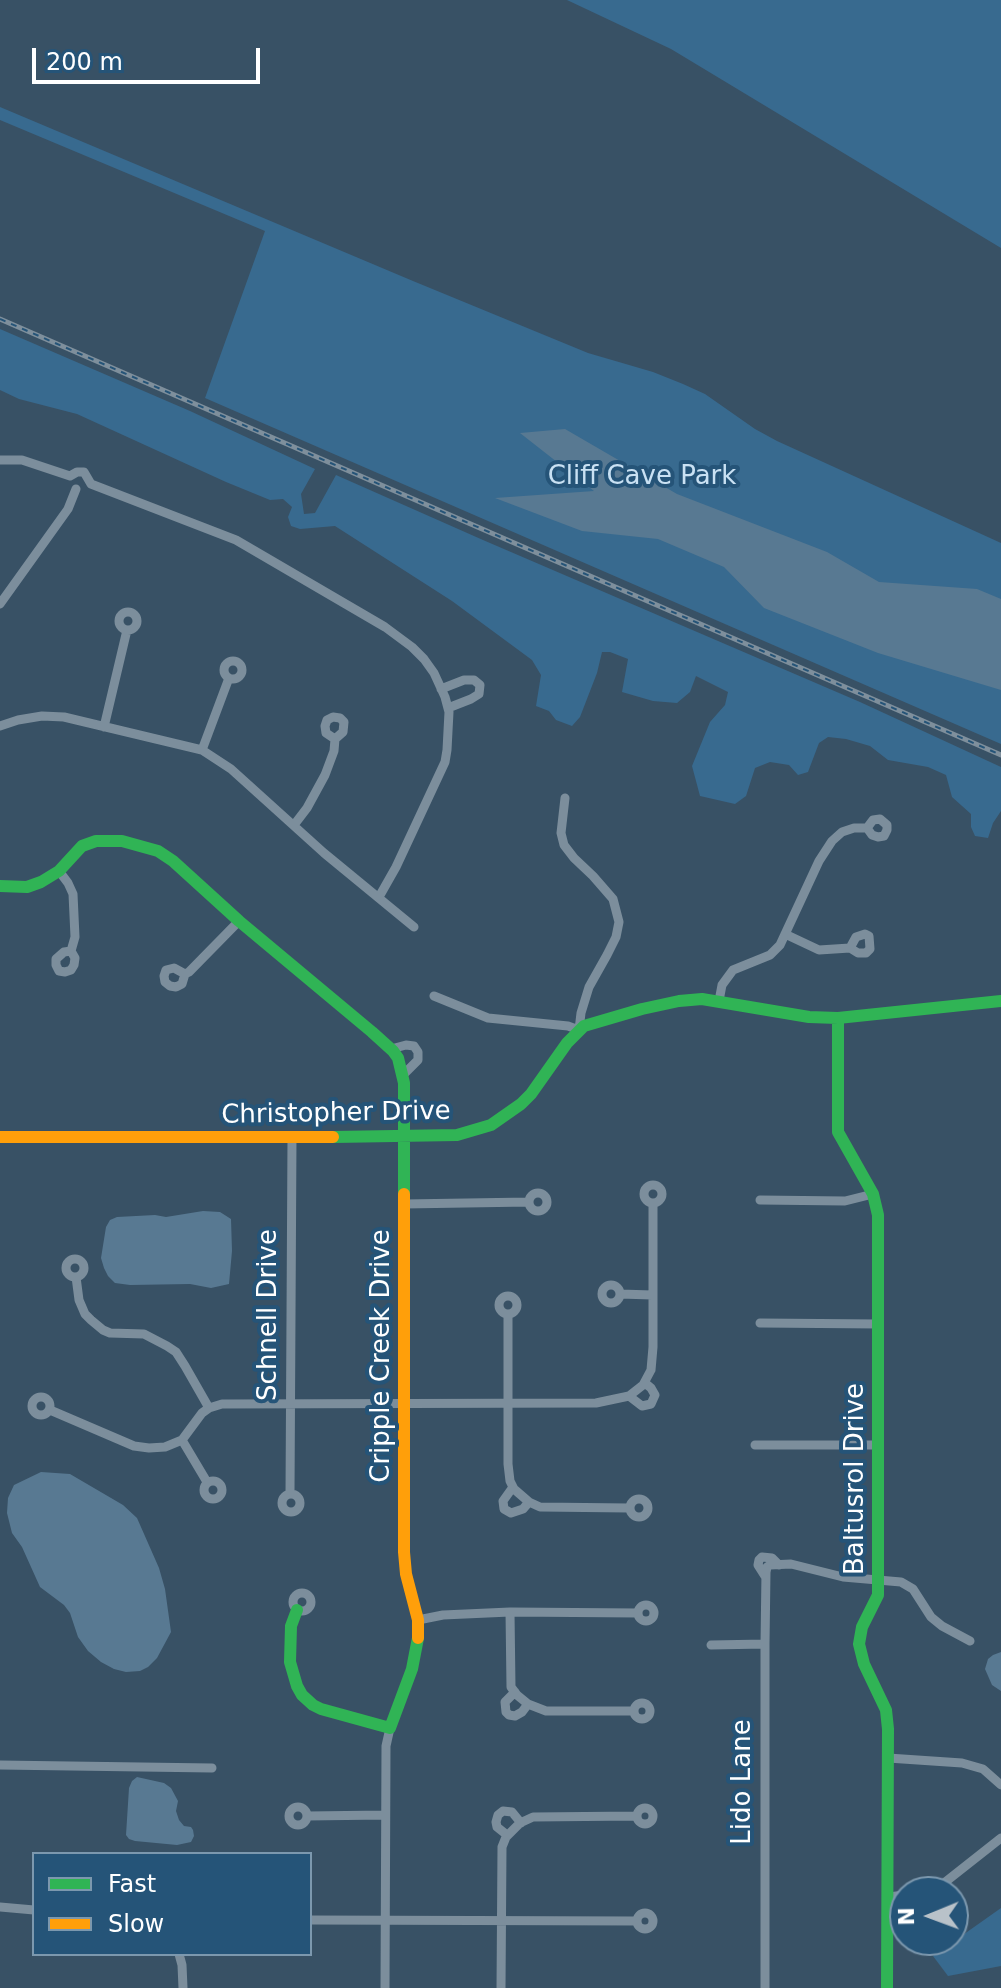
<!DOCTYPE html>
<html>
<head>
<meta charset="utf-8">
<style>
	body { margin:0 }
	#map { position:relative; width:1001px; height:1988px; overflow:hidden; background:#385165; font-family:"DejaVu Sans",sans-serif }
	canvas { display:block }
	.legend { position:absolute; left:32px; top:1852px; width:280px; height:104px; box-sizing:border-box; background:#255478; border:2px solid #7c98ae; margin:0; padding:10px 14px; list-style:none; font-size:24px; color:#fff }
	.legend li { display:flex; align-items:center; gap:16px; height:40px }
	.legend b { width:40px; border:2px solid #7c98ae }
	.north { position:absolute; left:889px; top:1876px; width:80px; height:80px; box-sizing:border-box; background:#255478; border:2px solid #7c98ae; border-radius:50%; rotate:269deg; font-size:22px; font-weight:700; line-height:32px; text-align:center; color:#fff }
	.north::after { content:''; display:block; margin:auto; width:28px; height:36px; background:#b9c2c9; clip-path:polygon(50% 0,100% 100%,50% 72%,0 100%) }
	.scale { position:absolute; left:32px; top:48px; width:228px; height:36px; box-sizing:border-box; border:4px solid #fff; border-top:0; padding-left:10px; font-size:24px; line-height:28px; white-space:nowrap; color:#fff; -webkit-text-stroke:6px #255478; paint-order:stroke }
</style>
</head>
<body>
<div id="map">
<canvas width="1001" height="1988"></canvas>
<ul class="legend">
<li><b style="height:10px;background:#30b455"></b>Fast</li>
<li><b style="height:10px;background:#ff9f0a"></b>Slow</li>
</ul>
<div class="north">N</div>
<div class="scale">200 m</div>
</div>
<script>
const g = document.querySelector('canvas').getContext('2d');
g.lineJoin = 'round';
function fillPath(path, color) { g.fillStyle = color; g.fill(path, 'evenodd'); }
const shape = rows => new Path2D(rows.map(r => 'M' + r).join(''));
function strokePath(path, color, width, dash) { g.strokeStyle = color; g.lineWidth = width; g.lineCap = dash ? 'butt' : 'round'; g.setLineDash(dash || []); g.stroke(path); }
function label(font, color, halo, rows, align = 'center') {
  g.font = font + ' "DejaVu Sans",sans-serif'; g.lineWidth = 8; g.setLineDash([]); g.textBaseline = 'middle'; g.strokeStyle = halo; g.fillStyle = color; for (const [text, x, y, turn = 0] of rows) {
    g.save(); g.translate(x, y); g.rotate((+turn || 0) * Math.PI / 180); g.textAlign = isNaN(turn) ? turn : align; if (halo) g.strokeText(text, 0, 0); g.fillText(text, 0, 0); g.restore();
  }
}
const green = shape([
	[567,0,1001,0,1001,248,671,49],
	[0,107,413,281,588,353,653,372,683,384,705,394,755,429,777,441,1001,543,1001,744,205,398,265,231,0,120],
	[0,329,190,411,315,469,301,494,304,514,315,513,336,475,483,540,860,702,1001,767,1001,811,993,823,988,838,975,836,971,827,971,814,952,797,946,775,928,767,888,760,870,746,846,739,828,737,819,743,808,772,798,775,789,765,770,762,755,768,746,796,735,804,700,796,692,766,710,722,725,705,728,692,696,676,690,692,677,703,653,701,622,692,628,659,610,652,602,652,597,673,580,717,572,726,556,720,549,711,536,706,541,675,532,660,452,601,335,526,300,529,291,526,288,517,292,507,283,499,270,500,226,482,77,414,19,399,0,390],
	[1001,1908,1001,1966,948,1976,933,1956]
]);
const water = shape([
	[565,429,677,494,827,552,879,582,977,589,1001,599,1001,690,878,653,764,608,724,567,658,539,582,531,495,498,594,491,520,433],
	[203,1211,220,1212,231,1219,232,1251,229,1284,211,1288,190,1284,130,1285,115,1283,108,1276,104,1268,101,1258,106,1227,110,1220,117,1217,155,1215,166,1217],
	[41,1472,70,1474,123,1505,137,1518,159,1568,165,1589,171,1632,157,1658,148,1667,140,1671,126,1672,114,1669,101,1662,88,1651,78,1637,70,1613,64,1605,40,1587,22,1547,12,1533,7,1513,8,1498,14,1485],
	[1001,1652,1001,1691,992,1685,985,1669,988,1659,993,1655],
	[137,1777,164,1783,171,1788,178,1801,176,1811,179,1820,184,1826,191,1827,193,1830,194,1836,191,1842,177,1845,135,1841,129,1839,126,1835,129,1788,132,1781]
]);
const street = shape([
	[0,460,22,460,70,476,77,472,84,472,91,484,236,540,385,627,412,647,424,659,434,673,445,697,449,712,447,750,445,762,396,867,379,897],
	[0,604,68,509,76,489],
	'119 621a9 9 0 1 1 18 0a9 9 0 1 1-18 0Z',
	'224 670a9 9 0 1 1 18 0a9 9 0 1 1-18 0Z',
	[441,689,464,680,474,680,480,685,479,694,471,699,448,708],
	[0,726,18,720,42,716,64,717,202,750,231,769,324,853,414,927],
	[104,727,127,630],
	[202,750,229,678],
	[294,825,307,808,325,775,334,751,335,739,343,732,344,722,340,718,333,717,327,720,325,726,326,733,335,739],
	[59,871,68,883,73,894,75,937,71,951,75,958,74,965,71,970,65,972,59,971,56,965,56,959,64,952,71,951],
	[785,934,819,950,850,948,856,937,865,934,869,936,870,949,866,953,858,953,850,948],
	[185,974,182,984,176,987,170,986,165,982,164,976,166,970,174,968,185,974,189,972,239,921],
	[434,996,488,1018,568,1026,579,1030,581,1013,589,987,607,955,616,937,619,922,613,899,593,876,574,858,564,845,561,833,565,798],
	[719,1001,722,985,733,970,770,955,780,945,819,861,832,841,842,832,854,828,867,828,872,835,878,837,884,836,887,830,887,825,880,819,873,820,867,828],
	[391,1049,406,1045,414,1046,418,1052,418,1060,403,1075],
	'644 1194a9 9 0 1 1 18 0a9 9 0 1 1-18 0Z',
	'529 1202a9 9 0 1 1 18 0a9 9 0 1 1-18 0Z',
	[760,1200,845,1201,873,1194],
	[404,1204,529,1202],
	'66 1268a9 9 0 1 1 18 0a9 9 0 1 1-18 0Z',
	[76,1277,79,1300,85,1314,91,1320,103,1330,110,1333,144,1334,167,1346,176,1352,185,1366,209,1408],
	'602 1294a9 9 0 1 1 18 0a9 9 0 1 1-18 0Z',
	[620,1294,652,1295],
	'499 1305a9 9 0 1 1 18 0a9 9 0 1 1-18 0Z',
	[508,1315,508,1464,510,1481,514,1489,529,1502,540,1507,629,1508],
	[760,1323,879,1324],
	[629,1396,642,1406,651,1404,655,1395,651,1388,645,1383],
	'32 1406a9 9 0 1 1 18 0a9 9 0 1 1-18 0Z',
	[50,1410,134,1446,149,1448,165,1447,182,1440,202,1413,209,1408,222,1404,596,1403,629,1396,643,1385,651,1370,653,1347,653,1204],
	[182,1440,207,1482],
	[755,1445,877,1445],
	'204 1490a9 9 0 1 1 18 0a9 9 0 1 1-18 0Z',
	[513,1487,503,1501,504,1509,511,1513,523,1509,529,1502],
	'282 1503a9 9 0 1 1 18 0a9 9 0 1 1-18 0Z',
	[290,1494,292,1137],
	'630 1508a9 9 0 1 1 18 0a9 9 0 1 1-18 0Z',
	[765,1576,758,1565,759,1560,762,1557,772,1558,779,1565],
	'293 1602a9 9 0 1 1 18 0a9 9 0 1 1-18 0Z',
	'638 1613a8 8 0 1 1 16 0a8 8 0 1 1-16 0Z',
	[510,1612,511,1687,517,1695,528,1704,546,1711,634,1711],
	[418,1620,443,1615,510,1612,638,1613],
	[711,1645,765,1644],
	[515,1692,505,1702,506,1712,509,1715,515,1716,522,1712,528,1704],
	'634 1711a8 8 0 1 1 16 0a8 8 0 1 1-16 0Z',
	[888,1758,962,1763,983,1769,1001,1785],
	[0,1765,212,1768],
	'289 1816a9 9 0 1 1 18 0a9 9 0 1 1-18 0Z',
	'637 1816a8 8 0 1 1 16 0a8 8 0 1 1-16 0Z',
	[307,1816,385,1815],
	[507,1835,497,1827,496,1822,498,1815,503,1811,512,1812,521,1823],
	[928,1892,944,1883,1001,1838],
	[888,1897,905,1895],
	[0,1907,34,1910],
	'637 1921a8 8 0 1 1 16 0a8 8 0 1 1-16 0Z',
	[310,1920,637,1921],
	[179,1954,182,1965,183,1988],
	[385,1988,386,1746,390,1728],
	[501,1988,502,1847,506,1837,520,1823,533,1817,637,1816],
	[765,1988,765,1644,766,1572,767,1567,770,1565,791,1564,843,1577,901,1582,913,1589,931,1617,942,1626,970,1641]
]);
const fast = shape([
	[0,886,27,887,41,882,59,871,82,846,96,841,122,841,158,851,173,861,239,921,372,1032,393,1051,398,1058,404,1083,404,1194],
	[838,1018,838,1132,873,1194,878,1215,878,1595,862,1627,859,1644,864,1664,886,1710,888,1729,887,1988],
	[333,1137,457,1135,491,1125,521,1104,531,1094,567,1043,584,1026,642,1009,679,1001,702,999,809,1017,838,1018,1001,1001],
	[297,1610,291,1626,290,1662,297,1686,302,1695,313,1705,321,1709,390,1728,412,1669,418,1638]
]);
const slow = shape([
	[0,1137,333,1137],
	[404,1194,404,1552,406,1574,418,1620,418,1638]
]);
const rail = shape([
	[0,319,1001,755]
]);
const parkNames = [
	["Cliff Cave Park",642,477]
];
const streetNames = [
	["Christopher Drive",336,1114,-1],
	["Schnell Drive",269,1315,-90],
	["Cripple Creek Drive",382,1356,-90],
	["Baltusrol Drive",856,1479,-90],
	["Lido Lane",743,1782,-90]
];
fillPath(green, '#386a8f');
fillPath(water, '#587992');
strokePath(street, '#7c8e9c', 9);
strokePath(fast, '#30b455', 12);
strokePath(slow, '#ff9f0a', 12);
strokePath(rail, '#7e8f9c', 5);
strokePath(rail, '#255478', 2, [6]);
label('26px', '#c9e1f3', '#255478', parkNames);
label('26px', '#fff', '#255478', streetNames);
</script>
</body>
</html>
